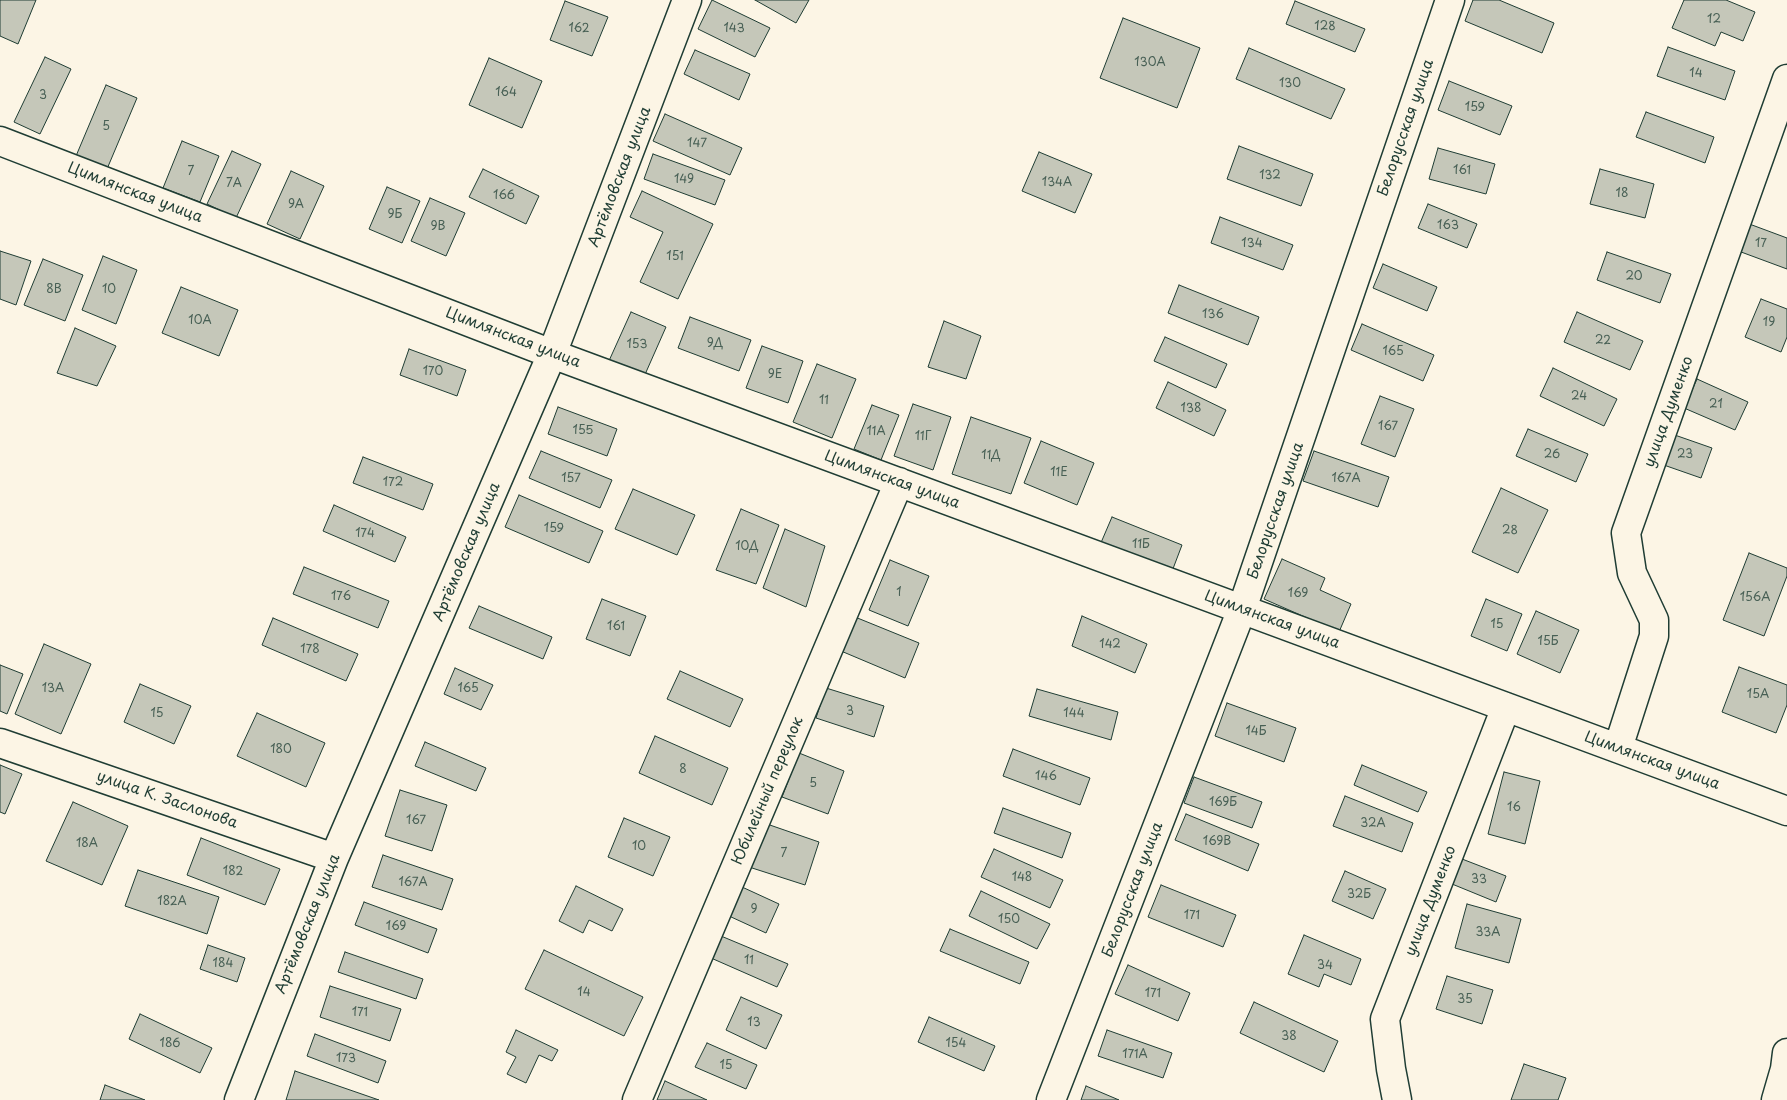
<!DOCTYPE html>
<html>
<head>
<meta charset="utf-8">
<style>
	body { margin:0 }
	canvas { display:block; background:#fcf5e5 }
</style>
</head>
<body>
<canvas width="1787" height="1100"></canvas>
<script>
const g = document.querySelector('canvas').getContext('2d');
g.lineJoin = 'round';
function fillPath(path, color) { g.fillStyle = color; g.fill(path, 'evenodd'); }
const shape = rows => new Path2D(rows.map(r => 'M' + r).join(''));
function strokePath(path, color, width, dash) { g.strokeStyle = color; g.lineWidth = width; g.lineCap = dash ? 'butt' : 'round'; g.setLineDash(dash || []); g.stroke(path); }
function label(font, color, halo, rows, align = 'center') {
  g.font = font + ' "Playpen Sans",sans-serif'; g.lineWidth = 5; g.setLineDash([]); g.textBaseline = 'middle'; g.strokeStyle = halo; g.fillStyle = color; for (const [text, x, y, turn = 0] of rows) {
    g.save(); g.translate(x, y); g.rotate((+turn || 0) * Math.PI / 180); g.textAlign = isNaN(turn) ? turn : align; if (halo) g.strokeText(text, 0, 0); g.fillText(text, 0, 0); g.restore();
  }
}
const building = shape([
	[0,0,36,0,18,44,0,36,0,0],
	[712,0,770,28,755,57,698,29,712,0],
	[755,0,809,0,796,23,755,0],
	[1473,0,1499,0,1554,23,1542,53,1465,21,1473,0],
	[1684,0,1726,0,1755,12,1743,41,1721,32,1715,46,1672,28,1684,0],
	[565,1,608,17,592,56,550,40,565,1],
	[1295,1,1365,29,1355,52,1286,24,1295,1],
	[1123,18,1200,48,1177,108,1100,78,1123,18],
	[1668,47,1735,71,1725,100,1657,76,1668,47],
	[1249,48,1345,89,1331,119,1236,79,1249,48],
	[695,50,750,74,739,100,684,74,695,50],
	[45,57,71,69,40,134,14,122,45,57],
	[489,58,542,81,522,128,469,105,489,58],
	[1449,81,1512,106,1500,135,1438,110,1449,81],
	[106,85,137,98,107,169,76,156,106,85],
	[1646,112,1714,137,1705,163,1636,137,1646,112],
	[665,114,742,148,730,175,653,141,665,114],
	[182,141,219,156,200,202,163,188,182,141],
	[1239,146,1313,174,1301,206,1227,179,1239,146],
	[1438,148,1495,164,1486,194,1429,179,1438,148],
	[232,151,261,164,236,218,207,204,232,151],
	[1039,152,1092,174,1075,213,1022,191,1039,152],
	[653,154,725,180,715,205,644,179,653,154],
	[483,169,539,196,526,224,469,197,483,169],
	[1600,169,1654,184,1645,218,1590,204,1600,169],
	[291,171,324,186,300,239,267,224,291,171],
	[387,187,420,201,402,243,369,229,387,187],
	[642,191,713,224,678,299,640,282,663,232,630,217,642,191],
	[430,198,465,213,446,256,411,241,430,198],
	[1428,204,1477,224,1467,248,1418,228,1428,204],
	[1220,217,1293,245,1283,270,1211,243,1220,217],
	[1744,222,1787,238,1787,269,1733,249,1744,222],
	[0,251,31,261,16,305,0,299,0,251],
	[1607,252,1671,274,1660,303,1597,280,1607,252],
	[103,256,137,270,116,324,82,310,103,256],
	[43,259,83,275,65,321,24,305,43,259],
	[1383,264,1437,287,1427,311,1373,288,1383,264],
	[1179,285,1259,317,1248,345,1168,313,1179,285],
	[181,287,238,310,219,356,162,333,181,287],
	[1761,299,1787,309,1787,337,1781,352,1745,337,1761,299],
	[631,312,666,327,643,379,608,363,631,312],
	[1577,312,1643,341,1630,370,1564,342,1577,312],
	[690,317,751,340,739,371,678,348,690,317],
	[944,321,981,336,966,379,928,367,944,321],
	[1362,324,1434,355,1423,381,1351,350,1362,324],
	[75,328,116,346,97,386,57,373,75,328],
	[1165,337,1227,364,1216,388,1154,361,1165,337],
	[762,346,803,361,788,403,746,388,762,346],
	[409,349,466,370,457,396,400,375,409,349],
	[817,364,856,379,832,438,793,422,817,364],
	[1553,368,1617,399,1604,426,1540,396,1553,368],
	[1697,379,1748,402,1735,430,1684,408,1697,379],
	[1168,382,1226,410,1214,436,1156,408,1168,382],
	[1380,396,1414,409,1395,457,1361,444,1380,396],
	[913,404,951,417,933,470,894,456,913,404],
	[872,405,899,415,881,460,854,449,872,405],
	[558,407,617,429,607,456,548,434,558,407],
	[971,417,1031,438,1011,494,952,474,971,417],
	[1528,429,1588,454,1576,482,1516,456,1528,429],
	[1669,433,1712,448,1701,478,1658,463,1669,433],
	[1041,441,1094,463,1077,505,1024,483,1041,441],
	[541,451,612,480,600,508,529,478,541,451],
	[1314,451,1389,477,1378,507,1303,481,1314,451],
	[363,457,433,484,423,510,353,483,363,457],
	[1501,488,1548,510,1518,573,1472,552,1501,488],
	[633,489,695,515,677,555,615,529,633,489],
	[519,495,603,531,589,563,505,527,519,495],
	[334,505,406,537,395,562,323,531,334,505],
	[741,509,779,525,756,584,716,570,741,509],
	[1112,517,1182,545,1171,574,1100,545,1112,517],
	[785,529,825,546,806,607,763,588,785,529],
	[1749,553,1787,568,1787,576,1764,636,1723,620,1749,553],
	[1282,559,1325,578,1320,590,1351,604,1339,632,1264,599,1282,559],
	[890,560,929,576,908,626,869,610,890,560],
	[304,567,389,601,378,628,293,594,304,567],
	[602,599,646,616,630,656,586,639,602,599],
	[1486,599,1522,614,1507,651,1471,636,1486,599],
	[479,606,552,637,543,659,469,628,479,606],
	[1536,611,1579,630,1560,673,1517,654,1536,611],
	[1082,616,1147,644,1135,673,1072,646,1082,616],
	[855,617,919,643,905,678,841,651,855,617],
	[273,618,358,654,346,681,262,645,273,618],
	[44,644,91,664,61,734,15,714,44,644],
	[0,665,23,674,7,714,0,711,0,665],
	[1739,667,1787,685,1787,705,1776,733,1722,712,1739,667],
	[455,668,493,685,481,710,444,694,455,668],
	[680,671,743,699,730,727,667,699,680,671],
	[140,684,191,706,174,744,124,722,140,684],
	[826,688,884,706,874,737,816,718,826,688],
	[1037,689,1118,712,1111,740,1029,716,1037,689],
	[1227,703,1296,728,1284,762,1215,736,1227,703],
	[257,713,325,743,306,787,237,756,257,713],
	[655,736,728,768,712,805,639,773,655,736],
	[425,742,486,768,476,791,415,766,425,742],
	[1013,749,1090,778,1080,805,1003,776,1013,749],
	[799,753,844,771,828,814,782,797,799,753],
	[0,765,22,774,5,814,0,812,0,765],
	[1362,765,1427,792,1418,812,1354,785,1362,765],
	[1504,772,1540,781,1525,844,1488,834,1504,772],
	[1194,777,1262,802,1252,828,1184,803,1194,777],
	[400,790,447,805,432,851,385,836,400,790],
	[1345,796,1413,823,1402,852,1333,826,1345,796],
	[73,802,128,826,102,885,46,861,73,802],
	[1003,808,1071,833,1062,858,994,833,1003,808],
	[1186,814,1259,844,1248,871,1175,840,1186,814],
	[624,818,670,837,653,876,608,857,624,818],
	[764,823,819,842,805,885,749,867,764,823],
	[201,838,280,869,265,905,187,875,201,838],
	[994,849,1063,880,1050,908,981,877,994,849],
	[383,855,453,879,442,910,372,887,383,855],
	[1462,859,1506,876,1496,902,1452,884,1462,859],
	[138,870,219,897,207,934,125,906,138,870],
	[1345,871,1386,889,1373,919,1332,901,1345,871],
	[1161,885,1236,915,1223,947,1148,917,1161,885],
	[576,886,623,909,612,931,589,920,583,933,559,921,576,886],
	[742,887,779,904,766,933,729,916,742,887],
	[981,891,1050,924,1037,949,969,916,981,891],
	[364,902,437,929,428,953,355,925,364,902],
	[1467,904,1521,919,1509,963,1455,948,1467,904],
	[950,929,1029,962,1020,984,940,951,950,929],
	[1304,935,1361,959,1351,985,1324,974,1319,987,1288,974,1304,935],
	[721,936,788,964,777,987,711,958,721,936],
	[208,945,245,958,237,982,200,969,208,945],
	[544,950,643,997,624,1036,525,989,544,950],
	[345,952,423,979,416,999,338,972,345,952],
	[1128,965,1190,993,1178,1021,1115,994,1128,965],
	[1447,976,1493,990,1482,1024,1436,1009,1447,976],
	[330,986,401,1009,390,1041,320,1017,330,986],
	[741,997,782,1015,766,1049,726,1030,741,997],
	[1254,1002,1338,1041,1324,1072,1240,1033,1254,1002],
	[140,1014,212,1048,200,1073,129,1039,140,1014],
	[929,1017,995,1046,984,1071,918,1042,929,1017],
	[516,1030,558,1050,552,1061,539,1055,526,1083,507,1074,516,1057,506,1052,516,1030],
	[1107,1030,1172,1053,1163,1078,1098,1056,1107,1030],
	[315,1034,386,1061,378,1083,307,1056,315,1034],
	[707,1043,757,1065,746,1089,695,1067,707,1043],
	[1524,1064,1566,1078,1558,1100,1511,1100,1524,1064],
	[295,1071,379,1100,286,1100,295,1071],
	[665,1081,707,1100,657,1100,665,1081],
	[105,1085,145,1100,100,1100,105,1085],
	[1086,1086,1119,1100,1081,1100,1086,1086]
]);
const street = shape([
	[0,141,552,354,1787,811],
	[0,743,334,858],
	[1618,748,1654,636,1654,620,1632,573,1626,533,1787,79],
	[239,1100,334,858,552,354,687,0],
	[637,1100,899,482],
	[1051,1100,1242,609,1450,0],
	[1397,1100,1391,1069,1385,1019,1506,707],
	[1776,1100,1785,1069,1787,1053]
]);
const numberNames = [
	["12",1714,20],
	["128",1325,27],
	["162",579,29],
	["143",734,29],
	["130А",1150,63],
	["14",1696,74],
	["130",1290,84],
	["164",506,93],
	["3",43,96],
	["159",1475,108],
	["5",106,127],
	["147",697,144],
	["161",1462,171],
	["7",191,172],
	["132",1270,176],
	["149",684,180],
	["134А",1057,183],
	["7А",234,184],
	["18",1622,194],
	["166",504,196],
	["9А",296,205],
	["9Б",395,215],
	["163",1448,226],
	["9В",438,227],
	["134",1252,244],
	["17",1761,244],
	["151",675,257],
	["20",1634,277],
	["8В",54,290],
	["10",109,290],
	["136",1213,315],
	["10А",200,321],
	["19",1769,323],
	["22",1603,341],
	["9Д",715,344],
	["153",637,345],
	["165",1393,352],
	["170",433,372],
	["9Е",775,375],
	["24",1579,397],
	["11",824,401],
	["21",1716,405],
	["138",1191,409],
	["167",1388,427],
	["155",583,431],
	["11А",876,432],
	["11Г",923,437],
	["26",1552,455],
	["23",1685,455],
	["11Д",991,456],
	["11Е",1059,473],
	["157",571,479],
	["167А",1346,479],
	["172",393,483],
	["159",554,529],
	["28",1510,531],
	["174",365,534],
	["11Б",1141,545],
	["10Д",747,547],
	["1",899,593],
	["169",1298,594],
	["176",341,597],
	["156А",1755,598],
	["15",1497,625],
	["161",616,627],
	["15Б",1548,642],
	["142",1110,645],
	["178",310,650],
	["13А",53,689],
	["165",468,689],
	["15А",1758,695],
	["3",850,712],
	["15",157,714],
	["144",1074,714],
	["14Б",1256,732],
	["180",281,750],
	["8",683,770],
	["146",1046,777],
	["5",813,784],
	["169Б",1223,803],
	["16",1514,808],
	["167",416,821],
	["32А",1373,824],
	["169В",1217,842],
	["18А",87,844],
	["10",639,847],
	["7",784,854],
	["182",233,872],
	["148",1022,878],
	["33",1479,880],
	["167А",413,883],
	["32Б",1359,895],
	["182А",172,902],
	["9",754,910],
	["171",1192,916],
	["150",1009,920],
	["169",396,927],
	["33А",1488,933],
	["11",749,961],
	["184",223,964],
	["34",1325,966],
	["14",584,993],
	["171",1153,994],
	["35",1465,1000],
	["171",360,1013],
	["13",754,1023],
	["38",1289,1037],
	["186",170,1044],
	["154",956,1044],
	["171А",1135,1055],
	["173",346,1059],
	["15",726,1066]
];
const streetNames = [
	["Белорусская улица",1406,128,-71],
	["Артёмовская улица",620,177,-69],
	["Цимлянская улица",135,193,21],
	["Цимлянская улица",513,338,21],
	["улица Думенко",1669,412,-70],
	["Цимлянская улица",892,480,20],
	["Белорусская улица",1276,511,-71],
	["Артёмовская улица",467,552,-67],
	["Цимлянская улица",1272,620,20],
	["Цимлянская улица",1652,761,20],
	["Юбилейный переулок",768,791,-67],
	["улица К. Заслонова",167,800,19],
	["Белорусская улица",1133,890,-69],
	["улица Думенко",1431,901,-69],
	["Артёмовская улица",308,924,-68]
];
fillPath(building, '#c5c7b9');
strokePath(building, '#1f3d34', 1);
strokePath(street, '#1f3d34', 31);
strokePath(street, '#fcf5e5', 28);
label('12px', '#486055', null, numberNames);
label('15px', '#1f3d34', '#fcf5e5', streetNames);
</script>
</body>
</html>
